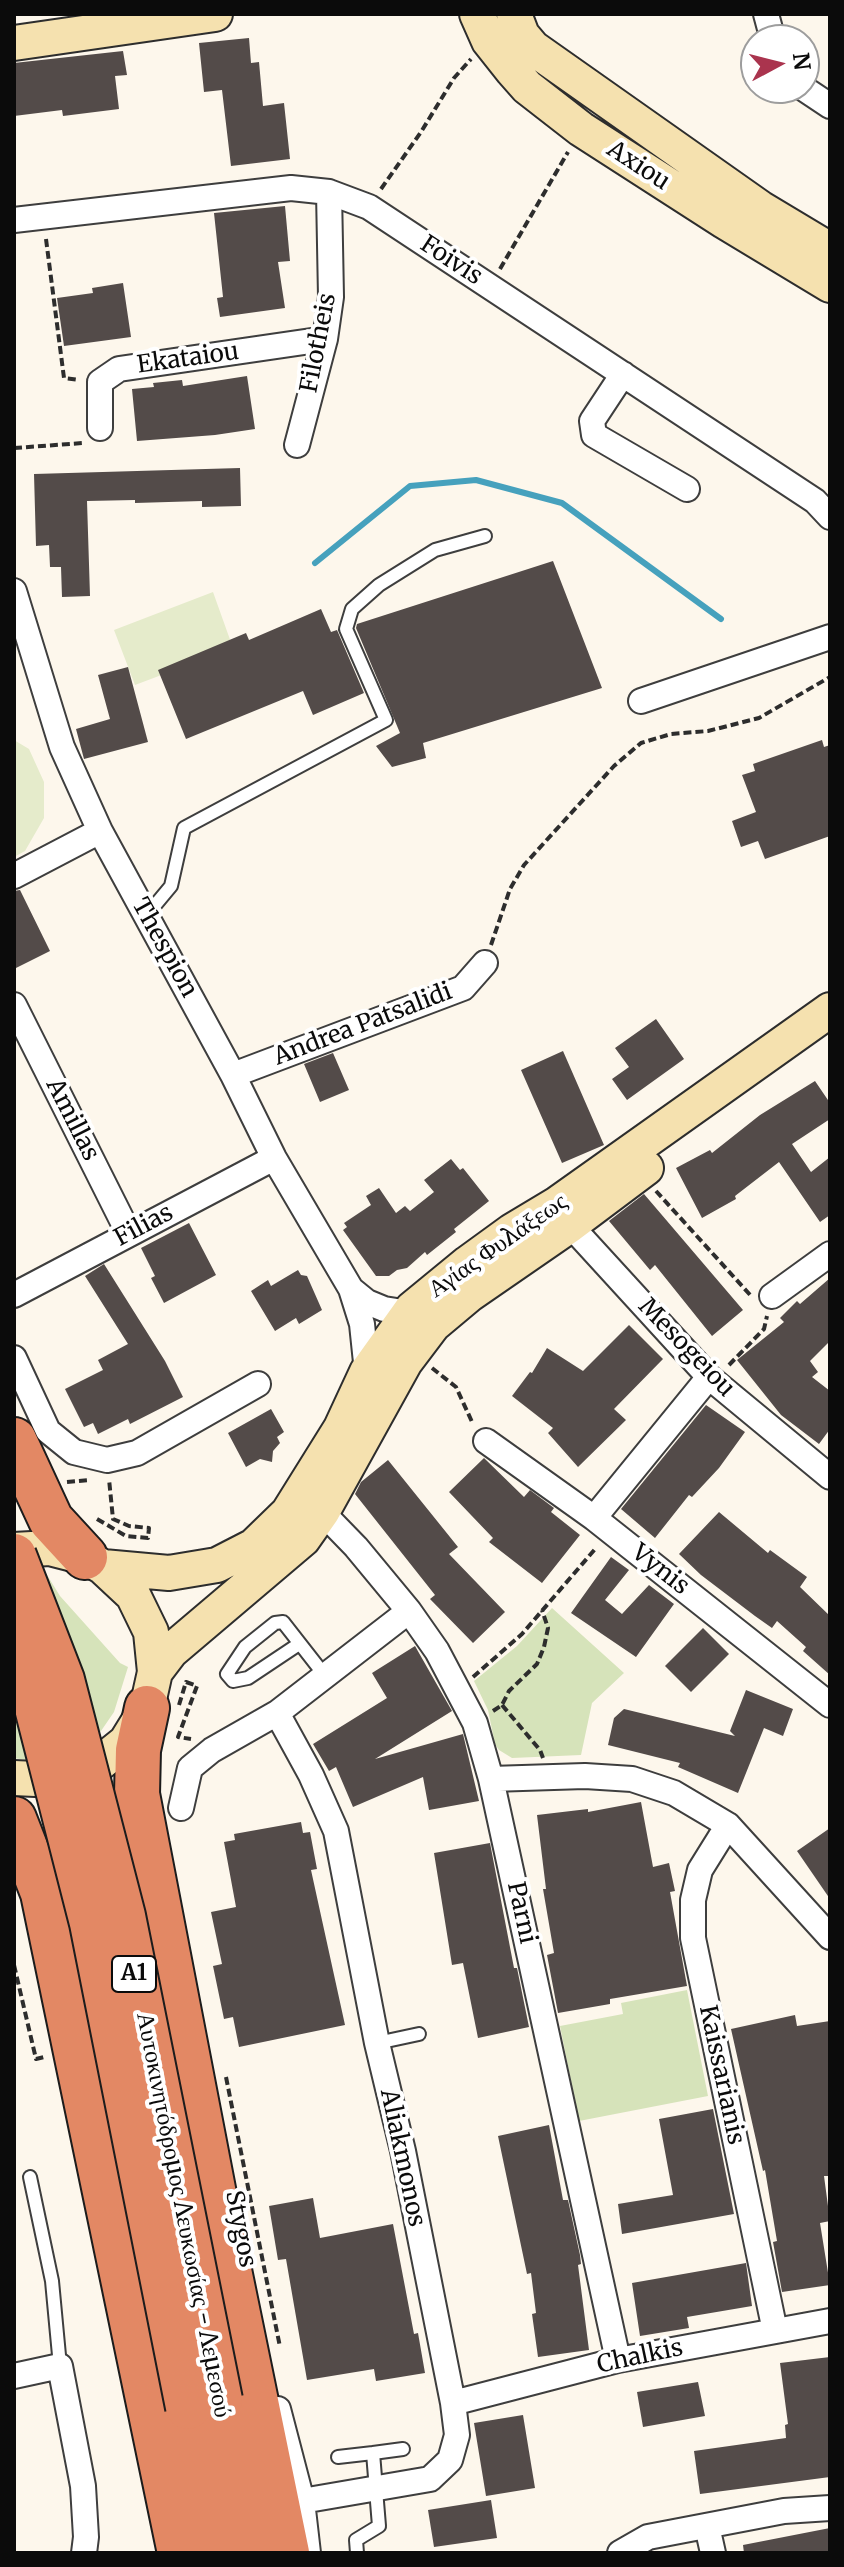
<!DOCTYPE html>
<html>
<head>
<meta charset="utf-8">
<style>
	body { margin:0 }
	#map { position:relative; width:844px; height:2567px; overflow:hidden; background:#fdf7ec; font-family:Merriweather,serif }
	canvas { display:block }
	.frame { position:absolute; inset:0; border:16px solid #0b0b0b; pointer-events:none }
	.north { position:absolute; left:740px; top:24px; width:80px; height:80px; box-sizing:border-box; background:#fff; border:2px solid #9d9d9d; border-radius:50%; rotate:83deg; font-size:22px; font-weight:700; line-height:32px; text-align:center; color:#0b0b0b }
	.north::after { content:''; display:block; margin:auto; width:28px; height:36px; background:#aa344e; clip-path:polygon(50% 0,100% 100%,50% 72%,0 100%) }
</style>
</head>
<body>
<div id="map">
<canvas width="844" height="2567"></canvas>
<div class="frame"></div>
<div class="north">N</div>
</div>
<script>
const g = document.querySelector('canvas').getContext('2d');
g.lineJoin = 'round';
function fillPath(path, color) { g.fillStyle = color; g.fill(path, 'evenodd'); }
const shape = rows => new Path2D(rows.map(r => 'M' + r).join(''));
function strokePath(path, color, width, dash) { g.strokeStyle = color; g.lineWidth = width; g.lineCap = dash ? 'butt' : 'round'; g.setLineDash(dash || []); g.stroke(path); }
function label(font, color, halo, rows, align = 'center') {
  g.font = font + ' Merriweather,serif'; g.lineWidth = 8; g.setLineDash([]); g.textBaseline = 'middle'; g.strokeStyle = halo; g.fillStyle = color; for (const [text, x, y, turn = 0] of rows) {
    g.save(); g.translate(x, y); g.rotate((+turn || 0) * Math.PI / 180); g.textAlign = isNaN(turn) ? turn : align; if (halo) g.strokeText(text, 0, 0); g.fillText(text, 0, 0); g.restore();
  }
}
const green = shape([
	[14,1564,42,1567,60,1596,120,1663,128,1667,114,1712,101,1731,83,1748,37,1762,14,1758],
	[552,1608,624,1673,592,1703,581,1755,512,1758,499,1750,495,1744,488,1710,474,1681,517,1646],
	[687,1990,708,2096,579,2121,560,2026,623,2014,621,2003]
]);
const pitch = shape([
	[213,592,233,648,135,685,114,630],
	[14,740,29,749,44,782,44,818,25,851,14,857]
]);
const stream = shape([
	[315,563,410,486,476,480,562,503,721,619]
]);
const building = shape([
	[249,38,251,63,259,62,263,106,284,103,290,159,231,166,222,90,204,92,199,43],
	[123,51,127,75,115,76,119,109,63,116,62,110,14,116,14,63],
	[285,206,290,261,278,262,285,308,220,317,217,298,223,297,214,213],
	[123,283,131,337,64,346,57,298,93,293,92,288],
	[247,376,255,429,215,435,137,441,132,389,154,387,153,383,182,380,183,386],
	[240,468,241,506,202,507,202,501,135,503,135,500,87,501,90,596,62,597,61,567,50,567,49,545,36,546,34,474],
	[553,561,602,688,423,743,426,758,392,767,376,746,400,733,356,628,357,624],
	[321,609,331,632,337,630,364,693,313,715,303,691,186,739,158,670,246,633,249,640],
	[128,667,148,742,84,759,76,729,110,719,98,675],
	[822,740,824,747,830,745,830,836,765,859,758,841,741,847,732,821,756,812,742,775,755,771,753,764],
	[20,890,50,951,14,969,14,891],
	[656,1019,684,1059,627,1100,612,1079,629,1067,615,1048],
	[563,1051,604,1145,562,1163,521,1070],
	[333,1053,349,1090,320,1102,304,1064],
	[815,1081,830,1103,830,1119,792,1144,811,1172,830,1157,830,1215,820,1222,779,1162,735,1196,736,1199,702,1218,676,1168,710,1150,712,1153,760,1115],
	[451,1159,460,1170,463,1168,489,1201,454,1229,456,1232,427,1255,425,1252,407,1268,397,1270,389,1276,376,1276,343,1230,347,1227,344,1223,371,1205,366,1196,379,1188,396,1213,405,1206,410,1211,434,1192,424,1180],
	[644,1194,743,1310,712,1336,655,1265,650,1270,609,1221],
	[189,1223,216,1275,164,1303,151,1278,155,1276,141,1248],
	[104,1264,165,1361,183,1397,130,1424,128,1419,98,1434,93,1423,84,1427,65,1389,103,1370,98,1360,128,1344,85,1276],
	[298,1270,301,1275,307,1276,322,1310,299,1324,296,1318,275,1331,251,1291,268,1280,271,1286],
	[830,1278,830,1341,810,1361,818,1372,812,1377,830,1391,830,1429,819,1444,781,1415,737,1360,784,1322,780,1318,797,1301,800,1304],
	[629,1325,663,1359,614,1409,626,1420,578,1467,548,1433,553,1428,512,1396,530,1372,532,1373,547,1348,583,1371],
	[706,1405,745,1432,719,1468,692,1497,689,1495,655,1538,621,1509],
	[271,1409,284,1432,277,1437,280,1443,273,1451,272,1462,260,1459,246,1467,228,1433],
	[484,1458,524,1497,530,1490,554,1508,551,1512,580,1535,542,1583,489,1542,493,1538,449,1492],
	[388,1460,458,1547,449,1554,505,1612,473,1643,430,1599,435,1595,355,1494,361,1482],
	[719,1512,768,1553,770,1550,807,1577,800,1587,830,1616,830,1675,803,1651,806,1647,777,1621,772,1628,755,1616,701,1575,679,1554],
	[611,1557,629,1570,605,1600,622,1614,649,1585,674,1604,636,1657,571,1613],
	[703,1628,729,1654,691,1692,665,1666],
	[415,1646,452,1711,375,1759,463,1734,479,1801,429,1810,423,1777,353,1807,336,1767,329,1771,313,1744,387,1698,372,1673],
	[746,1690,793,1709,783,1736,764,1728,738,1793,678,1767,680,1763,608,1745,614,1718,624,1709,735,1736,730,1731],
	[641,1802,653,1867,669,1863,675,1891,670,1892,687,1986,610,1999,610,2004,558,2013,547,1955,554,1953,543,1889,546,1889,537,1815,588,1809,588,1812],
	[301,1822,303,1833,310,1832,317,1869,311,1870,345,2025,239,2047,233,2017,224,2019,213,1966,222,1964,211,1912,236,1907,224,1842,235,1840,234,1834],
	[830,1828,830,1899,797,1851],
	[490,1843,514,1968,517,1968,529,2027,478,2038,463,1963,452,1965,434,1853],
	[795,2015,797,2026,830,2021,830,2176,824,2176,830,2221,820,2223,830,2285,782,2292,773,2242,777,2241,765,2170,763,2171,731,2029],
	[713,2109,734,2214,622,2234,618,2204,673,2195,659,2119],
	[549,2125,563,2200,568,2200,580,2255,581,2264,578,2265,589,2350,538,2357,532,2314,536,2313,531,2273,527,2274,498,2136],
	[313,2198,320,2238,393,2224,414,2334,418,2333,425,2373,376,2381,374,2369,307,2380,286,2259,278,2260,269,2206],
	[746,2263,752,2306,687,2317,689,2328,640,2336,632,2283],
	[830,2357,830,2477,700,2494,694,2451,786,2438,785,2425,788,2424,780,2363],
	[698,2382,705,2416,643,2427,637,2392],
	[523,2415,535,2488,486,2496,474,2423],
	[491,2500,497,2538,434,2547,428,2510],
	[830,2528,830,2553,744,2553,743,2545]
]);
const path = shape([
	[381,189,421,132,454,78,471,59],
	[46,239,64,378,79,380],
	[500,269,568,152],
	[14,448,83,443],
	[491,945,510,889,524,865,614,766,641,743,671,734,708,731,759,718,830,677],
	[656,1191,752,1297],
	[729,1365,764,1329,767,1316],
	[432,1368,456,1387,473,1424],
	[67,1482,90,1480],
	[97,1519,126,1536,148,1538,149,1528,129,1526,113,1519,109,1479],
	[473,1677,522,1634,596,1548],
	[179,1705,186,1682,197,1686,178,1737,191,1739],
	[502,1705,540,1750,543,1758],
	[493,1711,502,1705,509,1691,537,1664,544,1647,548,1628,542,1610],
	[14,1965,36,2059,44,2057],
	[226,2077,280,2347]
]);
const lane = shape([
	[146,916,171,886,184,828,386,720,346,629,352,609,379,585,435,550,485,536],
	[299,1644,248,1678,233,1681,227,1674,245,1647,275,1623,283,1622,326,1677],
	[377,2043,419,2034],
	[30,2177,52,2281,60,2366],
	[338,2457,373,2453],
	[357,2553,356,2540,379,2526,373,2453,403,2449]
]);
const street = shape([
	[766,14,773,40],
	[803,88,830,106],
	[14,220,291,188,329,192,369,207,815,501,830,517],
	[623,374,592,421,594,435,687,489],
	[100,428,100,382,119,369,325,339],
	[297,445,325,339,331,297,329,192],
	[14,591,62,747,100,831,233,1075,274,1158,351,1289,362,1324,367,1372],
	[641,701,830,637],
	[14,876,100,831],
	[14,1005,129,1234],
	[233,1075,463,988,485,963],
	[562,1213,570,1225,709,1377,830,1477],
	[351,1289,367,1302,384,1309,403,1312,412,1309],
	[14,1295,274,1158],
	[772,1296,830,1254],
	[14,1358,48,1431,74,1452,107,1460,137,1453,258,1384],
	[486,1441,594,1518,830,1705],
	[322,1512,356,1547,409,1611,437,1651,475,1723,491,1779,618,2360],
	[594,1518,709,1377],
	[277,1713,311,1775,336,1831,377,2043,403,2151,453,2403,457,2435,450,2460,430,2479,302,2501],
	[491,1779,585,1776,632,1779,674,1793,728,1825,830,1937],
	[181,1808,190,1768,212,1750,277,1713,409,1611],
	[728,1825,700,1870,693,1900,693,1938,775,2331],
	[14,2376,60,2366,83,2486,86,2537,84,2553],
	[453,2403,618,2360,830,2321],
	[278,2409,302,2501,308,2553],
	[707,2526,713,2553],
	[620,2553,648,2537,784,2511,830,2508]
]);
const secondary = shape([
	[477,14,489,41,512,70,527,87,581,129,724,221,830,285],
	[514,14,522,35,533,48,760,208,830,250],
	[14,43,215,14],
	[14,1550,50,1548,85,1557,103,1567,133,1595,151,1632,155,1672,147,1708,126,1742,95,1767,57,1780,14,1778],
	[103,1567,169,1573,217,1565,254,1546,288,1513,341,1428,367,1372,412,1309,468,1263,512,1231,557,1204,830,1010],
	[155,1672,171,1651,303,1539,322,1512,405,1362,433,1325,470,1294,570,1225,646,1168]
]);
const highway = shape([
	[14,1440,51,1520,85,1557],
	[147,1708,138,1750,137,1794,222,2236,287,2553],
	[14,1819,43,1893,180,2553],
	[220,2400,251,2553],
	[188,2407,217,2553]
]);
const highwayBridge = shape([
	[14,1556,62,1680,123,1916,220,2400],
	[14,1636,33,1692,92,1923,188,2407]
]);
const shields = [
	[134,1974,44]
];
const shieldNames = [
	["A1",134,1974]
];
const streetNames = [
	["Axiou",638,166,33],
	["Foivis",451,261,33],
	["Filotheis",319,343,-79],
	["Ekataiou",188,359,-8],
	["Thespion",164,948,61],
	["Andrea Patsalidi",363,1025,-21],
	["Amillas",72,1120,63],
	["Filias",144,1226,-28],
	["Αγίας Φυλάξεως",498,1246,-35],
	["Mesogeiou",686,1348,46],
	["Vynis",660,1570,38],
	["Parni",521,1913,78],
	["Kaissarianis",721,2075,78],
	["Aliakmonos",402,2158,78],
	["Αυτοκινητόδρομος Λευκωσίας - Λεμεσού",183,2215,79],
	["Stygos",240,2229,79],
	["Chalkis",640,2357,-12]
];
fillPath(green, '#d6e3ba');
fillPath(pitch, '#e5ebcb');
strokePath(stream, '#46a1bd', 6);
fillPath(building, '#534b49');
strokePath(lane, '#3e3e3e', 16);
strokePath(street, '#3e3e3e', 28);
strokePath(secondary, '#2d2d2d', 38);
strokePath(highway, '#1c1c1c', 48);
strokePath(path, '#2d2d2d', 4, [8, 4]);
strokePath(lane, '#fff', 12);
strokePath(street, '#fff', 24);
strokePath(secondary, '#f5e1af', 34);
strokePath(highway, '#e38864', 44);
strokePath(highwayBridge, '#1c1c1c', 48, []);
strokePath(highwayBridge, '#e38864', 44);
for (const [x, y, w] of shields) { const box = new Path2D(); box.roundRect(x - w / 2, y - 18, w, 36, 6); g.fillStyle = '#fff'; g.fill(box); strokePath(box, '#0b0b0b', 2); }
label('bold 22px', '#0b0b0b', null, shieldNames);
label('24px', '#0b0b0b', '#fff', streetNames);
</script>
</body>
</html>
